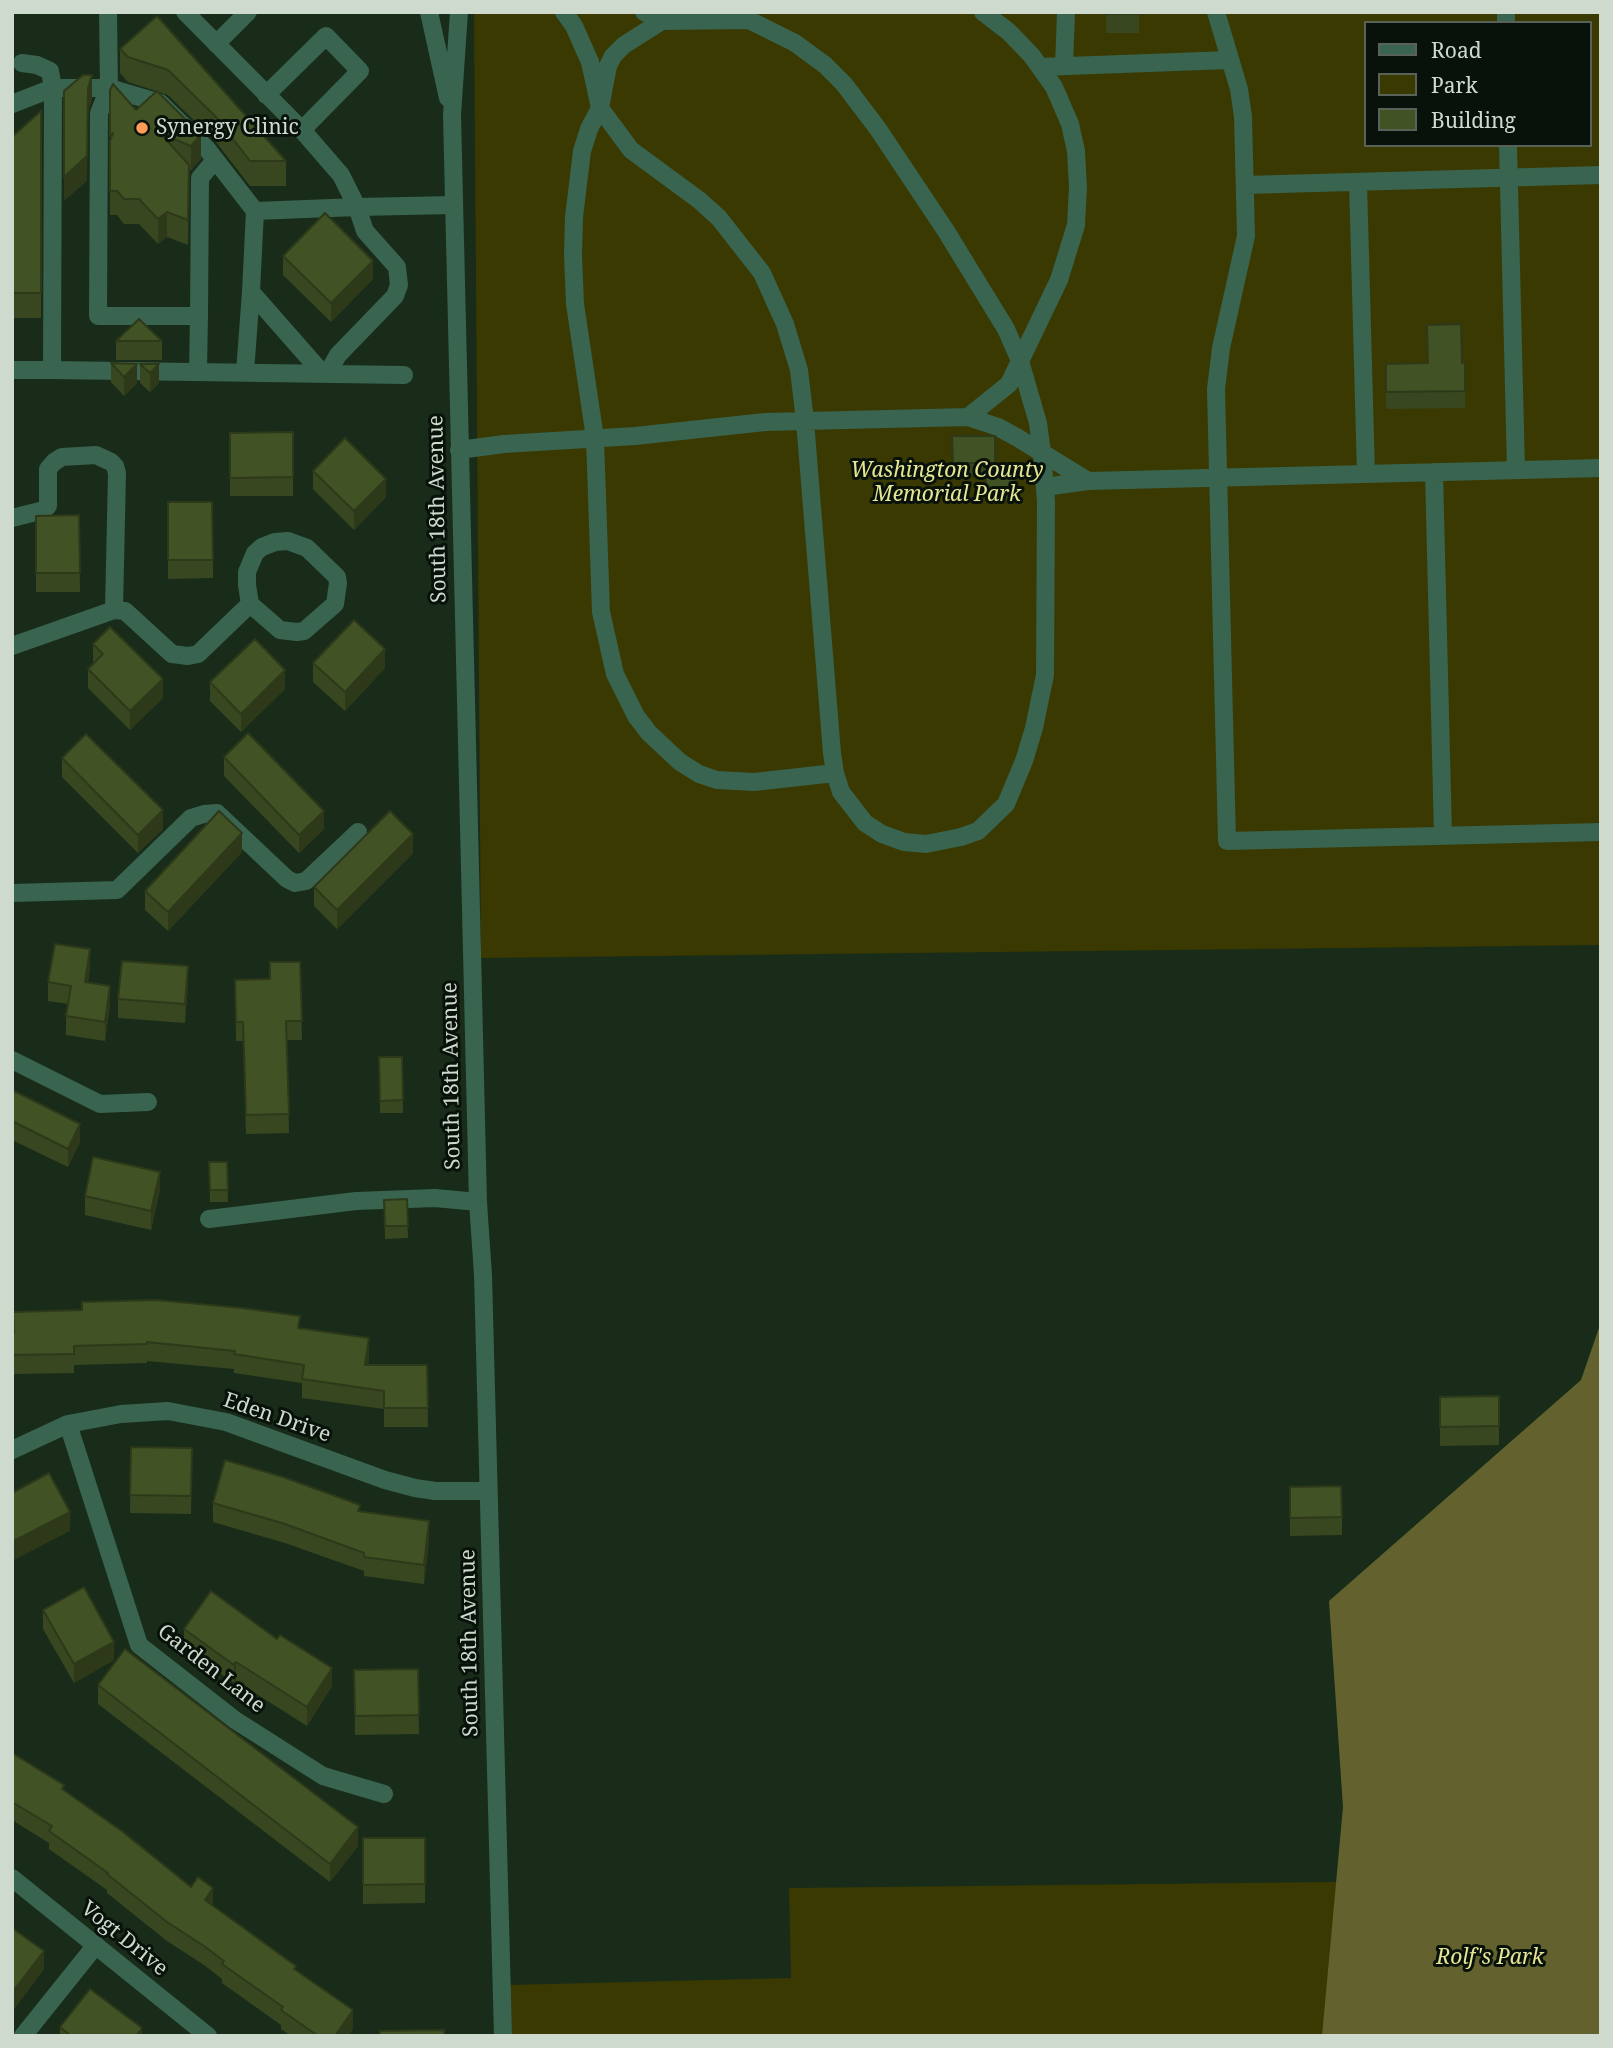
<!DOCTYPE html>
<html>
<head>
<meta charset="utf-8">
<style>
	body { margin:0 }
	#map { position:relative; width:1613px; height:2048px; overflow:hidden; background:#182c19; font-family:"Noto Serif",serif }
	canvas { display:block }
	.frame { position:absolute; inset:0; border:14px solid #cedacd; pointer-events:none }
	.legend { position:absolute; left:1364px; top:21px; width:228px; height:126px; box-sizing:border-box; background:#09120a; border:2px solid #586258; margin:0; padding:9px 12px; list-style:none; font-size:21px; color:#cedacd }
	.legend li { display:flex; align-items:center; gap:14px; height:35px }
	.legend b { width:35px; border:2px solid #586258 }
</style>
</head>
<body>
<div id="map">
<canvas width="1613" height="2048"></canvas>
<div class="frame"></div>
<ul class="legend">
<li><b style="height:9px;background:#386450"></b>Road</li>
<li><b style="height:19px;background:#3a3901"></b>Park</li>
<li><b style="height:19px;background:#415225"></b>Building</li>
</ul>
</div>
<script>
const g = document.querySelector('canvas').getContext('2d');
g.lineJoin = 'round';
function fillPath(path, color) { g.fillStyle = color; g.fill(path, 'evenodd'); }
const shape = rows => new Path2D(rows.map(r => 'M' + r).join(''));
function strokePath(path, color, width, dash) { g.strokeStyle = color; g.lineWidth = width; g.lineCap = dash ? 'butt' : 'round'; g.setLineDash(dash || []); g.stroke(path); }
function label(font, color, halo, rows, align = 'center') {
  g.font = font + ' "Noto Serif",serif'; g.lineWidth = 6; g.setLineDash([]); g.textBaseline = 'middle'; g.strokeStyle = halo; g.fillStyle = color; for (const [text, x, y, turn = 0] of rows) {
    g.save(); g.translate(x, y); g.rotate((+turn || 0) * Math.PI / 180); g.textAlign = isNaN(turn) ? turn : align; if (halo) g.strokeText(text, 0, 0); g.fillText(text, 0, 0); g.restore();
  }
}
const green = shape([
	[474,12,1601,12,1601,945,481,958],
	[1366,23,1590,23,1590,145,1366,145],
	[1601,1879,1601,2036,510,2036,508,1985,791,1978,789,1888]
]);
const forest = shape([
	[1601,1322,1601,2036,1322,2036,1343,1807,1329,1601,1581,1380]
]);
const minor = shape([
	[108,12,109,88,99,113,98,316,199,316,200,178,215,160],
	[185,12,302,130,341,175,357,207,454,205],
	[429,12,448,98],
	[459,12,452,115,478,1202,483,1275,503,2036],
	[564,12,574,26,590,62,600,108,589,129,582,151,574,217,573,255,575,304,595,438,601,612,615,674,636,716,649,733,680,762,699,774,717,780,754,782,835,773],
	[644,12,662,21,749,20,795,43,825,65,844,84,878,129,946,231,1006,329,1020,361,1038,423,1042,453,1046,501,1045,675,1034,728,1024,761,1006,804,978,831,961,837,926,844,904,842,882,834,865,823,841,792,835,773,832,753,805,421,799,370,785,324,762,273,719,218,699,200,631,150,600,108,608,66,613,56,624,45,662,21],
	[1216,12,1239,89,1243,117,1246,236,1221,348,1216,389,1227,841,1601,832],
	[1506,12,1506,23],
	[216,44,248,12],
	[1064,66,1066,12],
	[1040,67,1230,60],
	[266,95,326,36,360,71,302,130],
	[12,104,53,88,109,88,160,103,207,149,255,211,357,207,365,231,397,267,399,285,395,296,338,355,327,374],
	[1508,145,1516,470],
	[1358,182,1366,474],
	[1245,185,1601,175],
	[255,211,251,292,323,374],
	[12,370,52,370,53,88,50,71,37,65,22,63],
	[52,370,404,375],
	[198,371,199,316],
	[245,372,251,292],
	[968,417,1009,384,1059,280,1076,225,1078,187,1076,151,1070,124,1054,87,1032,56,1009,32,983,12],
	[459,450,504,444,635,436,765,422,968,417,998,427,1018,438,1088,481],
	[1434,472,1443,836],
	[1045,487,1088,481,1601,468],
	[12,518,44,510,48,506,48,469,54,462,62,457,96,455,111,462,115,466,117,473,114,610],
	[288,541,307,548,337,577,338,583,335,604,304,631,297,632,280,630,250,604,247,585,247,572,255,553,262,547,275,542,288,541],
	[12,646,114,610,125,611,172,654,188,656,198,654,250,604],
	[12,893,117,890,191,818,204,814,217,813,287,879,295,883,306,881,358,832],
	[12,1060,100,1104,148,1102],
	[209,1219,356,1201,435,1198,478,1202],
	[68,1424,139,1645,235,1720,323,1776,384,1794],
	[12,1450,68,1424,121,1414,168,1411,226,1422,385,1480,415,1488,435,1491,488,1491],
	[12,1878,208,2036],
	[23,2036,96,1945]
]);
const wall = shape([
	[1106,12,1139,12,1139,33,1106,33],
	[157,16,286,161,286,186,250,186,216,142,168,95,128,82,120,73,120,49],
	[110,90,136,110,157,91,201,159,191,170,189,169,188,245,167,237,158,244,139,224,124,224,117,215,110,215],
	[41,136,41,318,12,318,12,137],
	[283,256,373,279,331,322,283,275],
	[116,341,162,341,162,360,116,360],
	[111,363,137,383,124,396,111,382],
	[1428,363,1465,363,1465,408,1386,409,1386,364],
	[140,364,159,383,150,392,140,383],
	[293,432,293,496,230,496,230,433],
	[952,436,995,436,995,473,1015,473,1015,500,986,501,985,475,953,476],
	[313,471,386,497,354,530,313,489],
	[168,502,213,560,213,578,168,579],
	[79,515,80,592,36,592,36,516],
	[93,644,163,698,130,730,88,688,88,669,94,663,93,662],
	[313,663,385,668,345,711,313,682],
	[210,682,285,689,241,732,210,701],
	[224,757,324,829,299,853,224,776],
	[62,758,163,829,138,853,62,777],
	[242,852,168,931,145,910,145,891],
	[413,853,337,929,314,906,314,887],
	[300,962,302,1040,287,1040,289,1133,246,1134,243,1041,236,1041,235,980,270,979],
	[90,968,88,982,110,1005,105,1041,66,1035,66,1016,68,1004,48,1001,48,982],
	[188,985,185,1023,118,1018,118,999],
	[379,1057,402,1057,403,1113,380,1113],
	[12,1090,80,1142,68,1167,12,1140],
	[209,1162,227,1162,228,1202,210,1202],
	[160,1190,151,1230,85,1215,85,1196],
	[407,1199,408,1238,385,1239,384,1200],
	[300,1328,369,1357,368,1365,427,1365,428,1427,384,1427,384,1409,302,1398,302,1383,234,1373,234,1369,147,1361,147,1363,74,1365,74,1373,12,1374,12,1334],
	[1499,1396,1499,1445,1440,1446,1440,1397],
	[131,1447,192,1448,191,1514,130,1513],
	[1290,1487,1342,1517,1342,1535,1290,1536],
	[213,1503,360,1512,429,1540,424,1584,364,1576,364,1571,285,1543,213,1522],
	[43,1610,114,1660,74,1683,43,1629],
	[184,1629,332,1686,307,1726,236,1681,234,1683,184,1648],
	[418,1669,419,1734,355,1735,354,1670],
	[98,1685,358,1846,330,1882,98,1704],
	[12,1753,64,1791,296,1970,353,2029,348,2036,291,2036,281,2029,281,2025,222,1983,222,1979,204,1965,167,1941,107,1893,107,1890,49,1849,49,1843,12,1820],
	[363,1838,425,1838,425,1903,363,1904],
	[12,1928,44,1969,14,2009,12,2007],
	[60,2027,142,2036,60,2036]
]);
const shadedWall = shape([
	[92,75,92,99,88,113,87,181,64,201,64,177],
	[201,135,201,159,191,170,191,146],
	[167,212,167,237,158,244,158,219],
	[373,261,373,279,331,322,331,303],
	[137,364,137,383,124,396,124,377],
	[159,364,159,383,150,392,150,373],
	[386,479,386,497,354,530,354,511],
	[385,649,385,668,345,711,345,692],
	[285,670,285,689,241,732,241,714],
	[163,679,163,698,130,730,130,711],
	[163,810,163,829,138,853,138,835],
	[324,811,324,829,299,853,299,835],
	[242,833,242,852,168,931,168,912],
	[413,834,413,853,337,929,337,910],
	[90,949,90,968,85,1000,85,982],
	[188,966,188,985,185,1023,185,1004],
	[110,986,110,1005,105,1041,105,1022],
	[80,1124,80,1142,68,1167,68,1149],
	[160,1172,160,1190,151,1230,151,1211],
	[369,1338,369,1357,365,1384,365,1365],
	[70,1512,70,1531,12,1561,12,1542],
	[429,1521,429,1540,424,1584,424,1565],
	[114,1642,114,1660,74,1683,74,1664],
	[236,1662,236,1681,234,1683,234,1665],
	[332,1668,332,1686,307,1726,307,1707],
	[358,1827,358,1846,330,1882,330,1864],
	[213,1888,213,1907,205,1900],
	[44,1951,44,1969,14,2009,14,1990],
	[353,2010,353,2029,348,2036,335,2036],
	[142,2028,142,2036,136,2036]
]);
const building = shape([
	[1106,12,1139,12,1139,14,1106,14,1106,12],
	[157,16,286,161,250,161,216,117,168,70,128,57,120,49,157,16],
	[83,75,92,75,88,88,87,156,64,177,64,91,83,75],
	[113,84,136,110,157,91,201,135,191,146,161,134,189,165,188,220,167,212,158,219,139,199,124,199,117,191,110,191,110,141,113,133,110,136,110,90,113,84],
	[41,111,41,293,12,293,12,137,41,111],
	[325,213,373,261,331,303,283,256,325,213],
	[139,319,162,341,116,341,139,319],
	[1461,324,1462,363,1465,363,1465,391,1386,392,1386,364,1428,363,1427,325,1461,324],
	[111,363,137,364,124,377,111,363],
	[140,364,159,364,150,373,140,364],
	[293,432,293,477,230,478,230,433,293,432],
	[952,436,995,436,995,463,953,463,952,436],
	[345,438,386,479,354,511,313,471,345,438],
	[985,473,1015,473,1015,487,986,488,985,473],
	[168,502,212,502,213,560,168,560,168,502],
	[79,515,80,573,36,573,36,516,79,515],
	[354,620,385,649,345,692,313,663,354,620],
	[110,627,163,679,130,711,88,669,103,654,93,644,110,627],
	[255,639,285,670,241,714,210,682,255,639],
	[248,733,324,811,299,835,224,757,248,733],
	[86,734,163,810,138,835,62,758,86,734],
	[219,811,242,833,168,912,145,891,219,811],
	[390,811,413,834,337,910,314,887,390,811],
	[55,944,90,949,85,982,110,986,105,1022,66,1016,71,986,48,982,55,944],
	[122,961,188,966,185,1004,118,999,122,961],
	[270,962,300,962,302,1021,286,1021,289,1114,246,1115,243,1022,236,1022,235,980,270,979,270,962],
	[379,1057,402,1057,403,1100,380,1101,379,1057],
	[12,1090,80,1124,68,1149,12,1121,12,1090],
	[93,1157,160,1172,151,1211,85,1196,93,1157],
	[209,1162,227,1162,228,1190,210,1190,209,1162],
	[407,1199,408,1226,385,1226,384,1200,407,1199],
	[156,1300,242,1308,300,1316,298,1328,369,1338,365,1365,427,1365,428,1408,384,1408,384,1391,302,1379,304,1365,234,1354,235,1351,147,1342,147,1344,74,1346,74,1354,12,1355,12,1334,14,1333,13,1312,82,1310,82,1302,156,1300],
	[1499,1396,1499,1426,1440,1427,1440,1397,1499,1396],
	[131,1447,192,1448,191,1496,130,1495,131,1447],
	[225,1460,283,1477,360,1505,358,1511,429,1521,424,1565,364,1557,364,1553,285,1524,213,1503,225,1460],
	[49,1473,70,1512,12,1542,12,1493,49,1473],
	[1341,1486,1342,1517,1290,1518,1290,1487,1341,1486],
	[84,1587,114,1642,74,1664,43,1610,84,1587],
	[211,1591,277,1639,280,1635,332,1668,307,1707,236,1662,234,1665,184,1629,211,1591],
	[125,1649,358,1827,330,1864,98,1685,125,1649],
	[418,1669,419,1715,355,1716,354,1670,418,1669],
	[12,1753,64,1785,62,1789,123,1832,191,1887,198,1877,213,1888,205,1900,296,1966,294,1969,353,2010,335,2036,318,2036,281,2010,283,2007,222,1964,224,1961,204,1946,167,1922,107,1874,108,1873,49,1831,52,1826,12,1802,12,1753],
	[363,1838,425,1838,425,1884,363,1885,363,1838],
	[12,1928,44,1951,14,1990,12,1988,12,1928],
	[90,1989,142,2028,136,2036,71,2036,60,2027,90,1989],
	[444,2030,444,2036,380,2036,380,2031,444,2030]
]);
const markers = [
	[142,128,7,"#fe9c58"]
];
const poiNames = [
	["Synergy Clinic",156,128]
];
const parkNames = [
	["Washington County",947,471],
	["Memorial Park",947,495],
	["Rolf's Park",1490,1958]
];
const streetNames = [
	["South 18th Avenue",438,509,-91],
	["South 18th Avenue",452,1076,-91],
	["Eden Drive",277,1418,19],
	["South 18th Avenue",470,1643,-91],
	["Garden Lane",211,1669,38],
	["Vogt Drive",124,1939,39]
];
fillPath(green, '#3a3901');
fillPath(forest, '#63622f');
strokePath(minor, '#386450', 18);
fillPath(wall, '#384720');
fillPath(shadedWall, '#2e391a');
fillPath(building, '#415225');
strokePath(building, '#2e391a', 2);
for (const [x, y, r, color] of markers) { const dot = new Path2D(); dot.arc(x, y, r, 0, 2 * Math.PI); g.fillStyle = color; g.fill(dot); strokePath(dot, '#09120a', 2.5); }
label('21px', '#cedacd', '#09120a', poiNames, 'left');
label('italic 21px', '#e6e695', '#09120a', parkNames);
label('21px', '#cedacd', '#09120a', streetNames);
</script>
</body>
</html>
